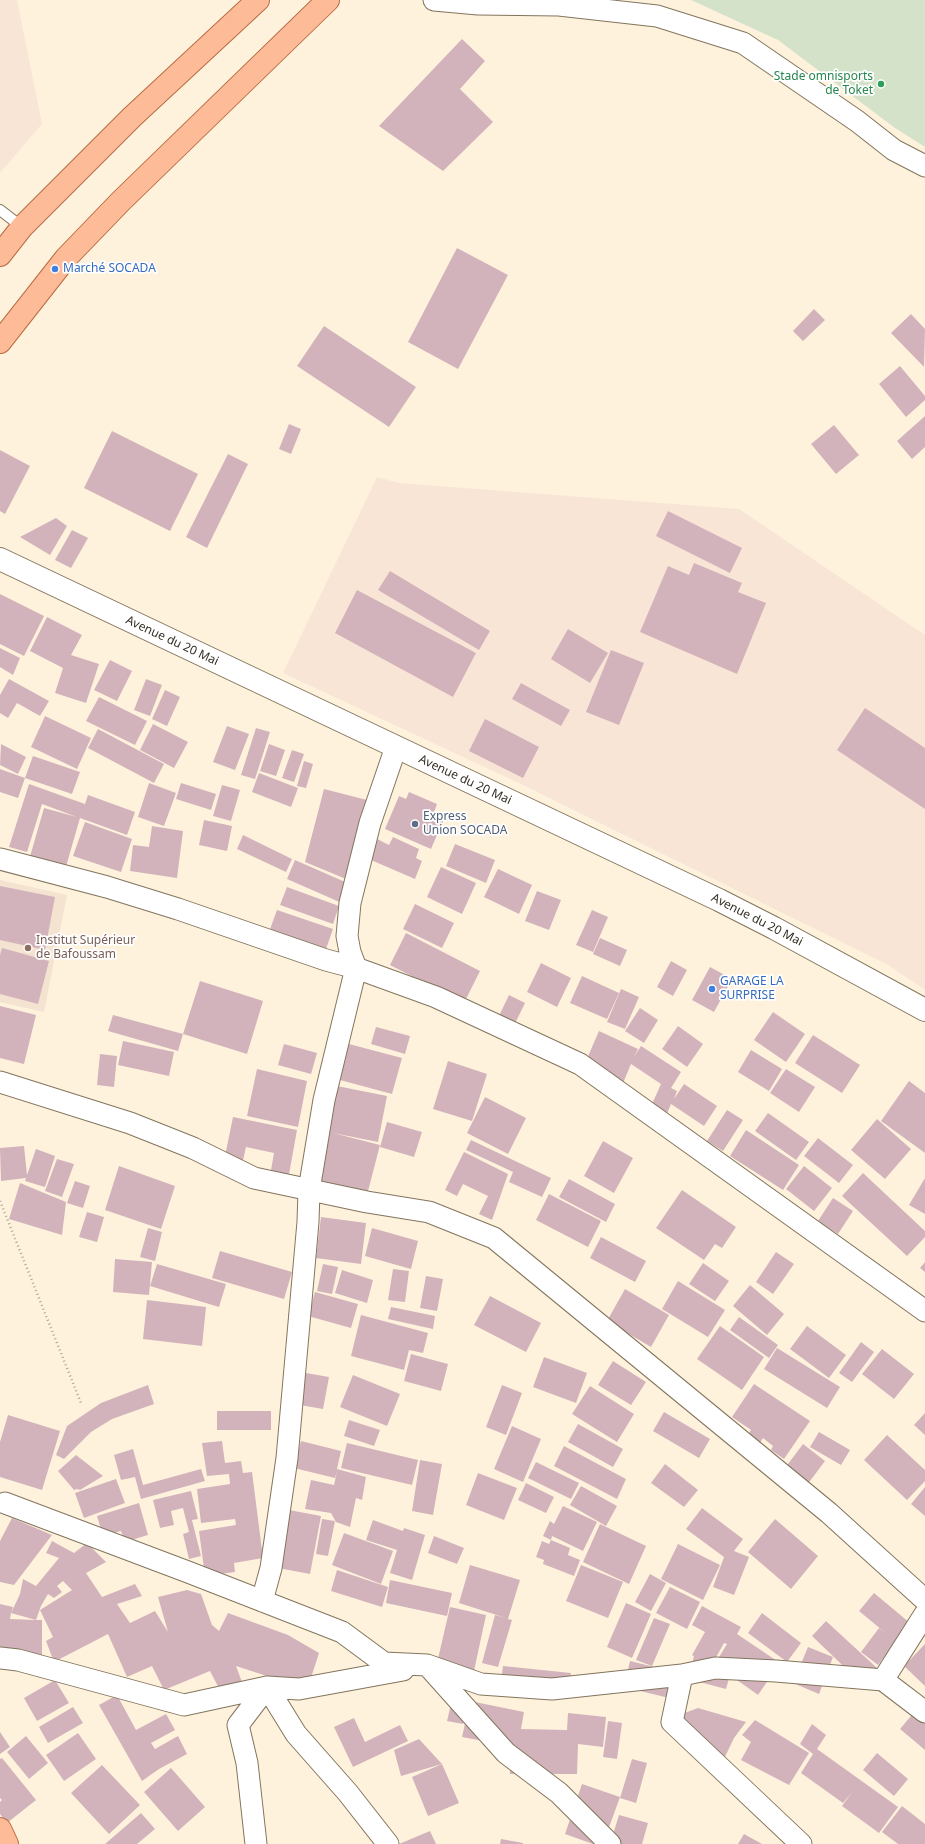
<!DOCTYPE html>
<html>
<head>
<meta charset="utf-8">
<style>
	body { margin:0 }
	canvas { display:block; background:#fef2dd }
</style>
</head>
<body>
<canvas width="925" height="1844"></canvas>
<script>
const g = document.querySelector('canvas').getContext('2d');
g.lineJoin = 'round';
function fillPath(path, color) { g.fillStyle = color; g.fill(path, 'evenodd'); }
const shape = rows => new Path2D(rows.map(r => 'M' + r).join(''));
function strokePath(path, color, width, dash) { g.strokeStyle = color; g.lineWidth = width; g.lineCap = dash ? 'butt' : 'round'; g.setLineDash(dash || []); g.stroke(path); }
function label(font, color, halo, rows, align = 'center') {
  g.font = font + ' "Noto Sans",sans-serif'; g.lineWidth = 3.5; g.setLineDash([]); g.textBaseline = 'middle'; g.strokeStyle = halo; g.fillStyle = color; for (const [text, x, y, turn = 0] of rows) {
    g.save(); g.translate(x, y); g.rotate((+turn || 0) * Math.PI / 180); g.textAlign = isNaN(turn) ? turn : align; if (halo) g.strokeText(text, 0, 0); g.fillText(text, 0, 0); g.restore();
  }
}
const industrial = shape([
	[0,0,17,0,42,124,0,173],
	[377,477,399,483,739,509,925,635,925,990,888,965,523,785,283,673]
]);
const education = shape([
	[0,880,67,895,44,1012,0,1002]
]);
const green = shape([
	[691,0,925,0,925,147,895,128,778,40]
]);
const building = shape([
	[462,39,485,61,460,89,493,122,443,171,379,126],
	[457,248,508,275,458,369,408,342],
	[814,309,825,320,803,341,793,331],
	[911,314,925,329,924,367,891,333],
	[324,326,416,387,389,427,297,366],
	[900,366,925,396,925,400,906,417,879,384],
	[925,416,925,447,912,459,897,441],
	[289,424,301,429,291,454,279,449],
	[834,425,859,455,836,474,811,444],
	[112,431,198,474,170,531,84,488],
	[0,450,30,466,5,514,0,511],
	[228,454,248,464,207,548,186,537],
	[668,511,742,548,730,573,656,536],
	[56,518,67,526,50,555,20,537],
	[72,530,88,538,71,568,55,560],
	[694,563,742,583,738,592,766,603,737,674,640,632,668,566,689,575],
	[390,571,490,631,479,650,378,590],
	[357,590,476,653,453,697,335,633],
	[0,594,44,616,24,656,0,644],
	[47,617,82,635,71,655,99,664,86,703,55,693,63,668,30,651],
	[568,629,608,653,590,683,551,659],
	[0,648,20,658,13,675,0,667],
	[611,650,644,663,619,725,586,712],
	[110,660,132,671,117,701,94,690],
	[9,679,49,701,40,716,17,703,8,718,0,713,0,695],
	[146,679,162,685,150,716,134,710],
	[521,683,570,710,561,726,512,699],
	[165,690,180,697,167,726,152,719],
	[99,697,147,721,135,745,86,721],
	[865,708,925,748,925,809,837,750],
	[45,716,91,738,77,769,31,747],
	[485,719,539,747,523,778,469,751],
	[153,724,188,742,174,768,140,750],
	[227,726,249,734,235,770,213,762],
	[256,728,270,732,255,779,241,775],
	[98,729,164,764,154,783,88,748],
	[1,744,26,757,18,774,0,765],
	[269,744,285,750,276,776,260,771],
	[292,750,304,754,294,782,282,778],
	[33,756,80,772,72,794,25,778],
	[304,761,313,764,306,788,297,786],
	[0,769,25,778,18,798,0,792],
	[259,773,298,788,291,807,252,792],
	[149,783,176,793,164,826,138,817],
	[181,783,216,794,211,810,176,799],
	[29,784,85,804,88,795,135,812,127,835,80,818,65,870,29,860,44,808,77,817,42,804,27,852,9,847],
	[222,785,240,790,231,821,213,816],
	[324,789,367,800,346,879,305,862],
	[409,792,437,804,433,815,444,819,431,849,385,829,399,796,406,799],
	[204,820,232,826,227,851,199,845],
	[85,822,132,839,121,872,73,856],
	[152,826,183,831,177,878,130,871,133,845,149,847],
	[243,835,292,859,286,872,237,849],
	[373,837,389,845,393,837,419,849,416,858,422,861,415,879,364,857],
	[455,844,495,860,486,883,446,866],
	[295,860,352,885,344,904,287,879],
	[441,867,476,883,462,914,427,897],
	[498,869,532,885,519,914,484,897],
	[0,886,55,897,45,950,0,940],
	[287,887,339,906,333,924,280,905],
	[537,891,561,900,549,930,525,921],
	[415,904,454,923,442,948,403,929],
	[277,910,333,929,325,952,269,932],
	[592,910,608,917,593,952,576,945],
	[406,933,480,971,464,1003,390,965],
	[600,938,627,950,620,966,593,954],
	[2,948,49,961,38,1004,0,994,0,955],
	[671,961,687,970,673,996,657,987],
	[541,963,571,978,557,1007,527,992],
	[710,967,732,979,714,1012,692,1000],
	[582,976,619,993,607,1019,570,1003],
	[200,981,263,1001,247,1054,183,1034],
	[621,989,639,997,625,1029,607,1022],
	[509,995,525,1003,507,1040,498,1018],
	[0,1006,36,1015,24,1064,0,1058],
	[640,1008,658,1020,644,1043,625,1031],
	[773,1012,805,1034,786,1062,754,1040],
	[113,1015,183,1034,178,1051,108,1031],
	[678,1026,703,1044,687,1067,662,1049],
	[376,1027,410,1036,405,1054,371,1044],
	[599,1031,638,1049,634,1057,641,1046,681,1072,671,1088,677,1091,674,1099,684,1084,717,1106,704,1126,671,1104,663,1123,647,1115,661,1084,631,1064,618,1095,579,1077],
	[813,1035,860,1065,842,1093,795,1063],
	[123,1041,174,1052,169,1076,118,1065],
	[284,1044,317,1053,311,1074,278,1065],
	[349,1044,402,1058,392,1094,340,1080],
	[751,1050,782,1069,769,1091,738,1072],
	[100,1054,117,1056,114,1087,97,1085],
	[448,1061,487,1074,472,1121,433,1109],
	[257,1069,307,1081,298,1127,247,1116],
	[786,1069,815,1087,799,1112,770,1093],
	[909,1081,925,1093,925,1153,881,1121],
	[337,1086,387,1096,378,1142,333,1133,380,1145,367,1195,315,1181],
	[485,1097,526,1118,508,1154,467,1133],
	[727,1110,743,1120,723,1151,707,1141],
	[768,1113,809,1142,796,1160,755,1131],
	[233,1117,297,1130,288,1180,270,1176,274,1153,246,1147,242,1165,224,1161],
	[877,1119,911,1149,885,1179,851,1150],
	[387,1122,422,1132,414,1157,380,1147],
	[746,1130,799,1165,783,1190,730,1156],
	[818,1138,853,1165,839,1183,804,1156],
	[471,1140,551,1178,542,1197,509,1182,513,1172,466,1150],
	[603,1141,633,1158,614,1193,584,1176],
	[24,1146,27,1175,36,1149,55,1156,45,1187,25,1181,26,1178,1,1181,0,1148],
	[464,1152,508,1174,492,1220,479,1214,488,1196,463,1184,457,1196,445,1190],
	[57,1159,74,1164,62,1197,45,1191],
	[119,1166,175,1186,161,1229,105,1210],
	[804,1166,832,1188,814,1211,786,1189],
	[863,1173,925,1231,925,1237,907,1256,842,1196],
	[925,1178,925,1214,909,1205],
	[569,1179,615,1204,606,1222,559,1197],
	[75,1181,90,1186,83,1208,67,1203],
	[20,1183,66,1202,62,1235,9,1219],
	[682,1190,736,1227,722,1248,715,1244,704,1260,656,1228],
	[549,1194,601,1221,588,1247,536,1220],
	[833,1198,853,1211,838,1234,818,1221],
	[87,1212,104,1217,97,1242,79,1237],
	[321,1217,366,1223,361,1264,316,1258],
	[148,1228,162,1232,155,1261,140,1257],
	[372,1228,418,1241,411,1269,365,1256],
	[601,1237,646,1261,635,1282,590,1258],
	[220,1251,292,1272,284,1299,212,1278],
	[776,1252,794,1264,773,1294,756,1282],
	[115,1259,152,1262,149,1295,113,1292],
	[925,1262,925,1272,920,1268],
	[703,1263,729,1281,715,1301,689,1284],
	[157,1264,226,1284,219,1307,150,1286],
	[323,1264,338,1267,332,1294,317,1291],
	[393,1269,409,1271,405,1302,388,1300],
	[342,1270,373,1280,367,1303,335,1293],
	[426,1276,443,1279,437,1311,420,1308],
	[678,1281,725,1310,708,1337,662,1309],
	[750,1285,784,1314,767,1335,733,1306],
	[625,1289,669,1315,651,1347,607,1321],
	[315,1292,358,1304,351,1328,308,1316],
	[490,1296,541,1323,526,1352,474,1325],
	[147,1300,206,1307,202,1346,143,1339],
	[391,1307,435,1316,433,1329,388,1319],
	[361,1315,428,1333,423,1353,409,1350,404,1370,351,1356],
	[739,1317,778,1345,769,1358,730,1330],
	[720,1326,764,1357,742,1390,697,1359],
	[807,1326,846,1355,829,1378,790,1349],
	[861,1342,874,1352,852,1382,839,1373],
	[777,1348,840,1387,827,1408,764,1369],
	[882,1349,914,1374,894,1399,862,1374],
	[411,1354,448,1364,441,1391,404,1381],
	[544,1357,587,1373,576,1403,533,1387],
	[613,1361,646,1382,631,1405,598,1385],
	[306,1373,329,1377,323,1409,300,1405],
	[353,1375,400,1394,387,1426,340,1407],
	[754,1384,810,1421,784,1459,771,1450,773,1446,763,1438,760,1443,748,1435,751,1430,732,1417],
	[148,1385,154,1404,112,1419,91,1432,64,1459,56,1455,67,1426,101,1403],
	[502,1385,522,1393,506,1435,486,1427],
	[590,1386,634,1414,617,1442,572,1414],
	[217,1411,271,1411,271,1430,217,1430],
	[664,1412,710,1439,699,1458,653,1431],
	[925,1413,925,1435,914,1425],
	[8,1415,60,1431,42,1490,0,1477,0,1442],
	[349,1420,380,1430,374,1446,344,1436],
	[578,1424,623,1449,613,1467,568,1442],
	[512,1426,541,1439,523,1482,494,1469],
	[819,1432,850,1450,841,1465,810,1447],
	[887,1435,925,1470,925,1481,907,1500,864,1460],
	[222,1441,225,1463,241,1461,243,1473,252,1472,263,1558,234,1563,235,1572,205,1576,199,1531,236,1525,235,1519,201,1523,197,1489,230,1484,229,1474,207,1476,202,1443],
	[301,1441,341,1451,337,1469,366,1477,362,1500,356,1498,350,1527,336,1522,331,1513,305,1509,311,1480,334,1485,337,1471,335,1478,294,1468],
	[347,1443,418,1460,412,1485,341,1468],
	[803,1444,825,1461,807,1485,785,1468],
	[564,1446,626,1479,617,1499,554,1466],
	[133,1449,143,1485,201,1469,205,1481,141,1499,135,1477,121,1480,114,1455],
	[76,1455,103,1476,80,1490,77,1489,74,1490,58,1471],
	[420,1460,442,1464,433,1515,412,1511],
	[536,1462,579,1483,571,1499,528,1478],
	[665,1464,698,1490,684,1507,651,1483],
	[478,1473,517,1488,504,1520,466,1505],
	[116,1479,125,1503,84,1518,75,1493],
	[526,1483,554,1497,546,1513,518,1500],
	[581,1486,617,1506,606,1526,570,1505],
	[925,1487,925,1516,911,1504],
	[191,1491,198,1519,192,1520,201,1556,189,1559,183,1534,189,1532,183,1508,171,1511,174,1525,160,1528,153,1500],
	[139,1503,148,1535,125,1542,121,1531,103,1536,97,1516],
	[563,1506,597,1522,583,1551,552,1536,551,1540,543,1536,550,1521,554,1524],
	[702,1508,743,1539,734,1551,749,1557,734,1595,713,1587,724,1557,686,1529],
	[289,1510,321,1516,310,1574,278,1568],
	[12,1518,52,1535,14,1585,0,1582,0,1541],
	[322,1519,335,1521,328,1556,316,1554],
	[775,1519,818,1556,791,1589,748,1552],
	[373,1520,403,1531,404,1528,425,1535,412,1580,390,1573,397,1550,366,1540],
	[600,1524,646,1546,629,1584,583,1562],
	[344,1533,393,1551,381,1584,332,1565],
	[434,1536,464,1548,457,1564,428,1553],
	[551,1540,570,1548,568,1555,580,1560,574,1576,543,1564,544,1560,536,1557,542,1541,549,1544],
	[52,1541,74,1553,87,1543,106,1562,86,1573,102,1597,135,1584,142,1596,117,1604,130,1623,155,1611,168,1632,158,1597,187,1590,201,1594,212,1625,219,1631,228,1613,288,1635,319,1653,310,1681,270,1677,236,1666,248,1698,222,1694,210,1671,164,1690,152,1666,127,1677,108,1634,54,1662,46,1641,53,1637,40,1610,72,1590,63,1581,57,1586,62,1592,54,1598,48,1594,41,1606,36,1620,42,1620,42,1655,2,1654,0,1649,0,1604,13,1607,11,1613,20,1594,23,1579,36,1586,59,1558,46,1553],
	[11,1613,36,1620,10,1619],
	[678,1544,720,1565,703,1600,661,1579],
	[470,1565,520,1580,508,1619,512,1620,498,1667,482,1663,495,1615,506,1618,459,1603],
	[581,1565,623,1582,608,1618,566,1601],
	[337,1570,388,1587,382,1607,331,1591],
	[650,1574,666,1583,651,1611,635,1602],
	[390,1580,452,1593,447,1616,386,1603],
	[670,1587,700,1602,687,1629,656,1613],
	[874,1593,910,1623,878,1665,861,1652,879,1628,888,1635,859,1611],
	[626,1603,651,1614,632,1658,607,1647],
	[702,1606,741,1627,737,1634,780,1663,758,1695,730,1675,726,1689,688,1679,694,1656,692,1655,705,1632,692,1625],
	[724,1643,727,1644,716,1662,714,1661],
	[450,1607,486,1615,474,1671,437,1663],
	[762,1613,801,1643,787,1662,748,1633],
	[654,1618,670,1624,652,1666,636,1660],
	[826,1621,877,1668,862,1684,812,1636],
	[925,1644,925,1686,904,1666],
	[808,1647,833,1657,819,1694,793,1683],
	[630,1661,675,1672,669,1698,624,1687],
	[503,1666,571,1673,569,1689,501,1681],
	[55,1680,69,1703,37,1721,24,1698],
	[117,1695,136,1730,166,1714,175,1730,151,1743,155,1749,178,1736,187,1754,159,1769,142,1781,99,1705],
	[452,1700,467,1704,463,1724,447,1721],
	[470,1701,524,1712,521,1729,567,1730,568,1713,606,1717,603,1747,578,1744,577,1774,510,1774,510,1746,462,1737],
	[921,1704,925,1707,925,1750,900,1729],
	[73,1707,83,1723,48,1743,39,1727],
	[698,1708,746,1722,734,1738,724,1759,679,1715],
	[354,1718,365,1742,400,1725,408,1741,353,1767,334,1727],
	[755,1720,809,1753,789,1785,741,1760,751,1742,742,1735],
	[608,1721,622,1723,617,1759,603,1757],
	[812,1724,826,1735,817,1749,898,1807,879,1833,842,1806,852,1792,843,1803,801,1773,813,1754,800,1744],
	[0,1732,10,1747,0,1754],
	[78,1733,96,1759,64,1781,46,1755],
	[26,1736,48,1763,29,1779,7,1752],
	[419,1739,442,1764,401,1776,394,1750],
	[877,1753,908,1779,894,1796,863,1770],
	[2,1758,36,1800,7,1823,0,1814,0,1802,2,1800,0,1798,0,1759],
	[632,1759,647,1763,636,1803,620,1798],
	[442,1764,459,1803,428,1816,412,1777],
	[102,1765,140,1805,109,1834,71,1793],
	[171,1768,205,1807,178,1831,144,1792],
	[582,1784,620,1797,603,1844,593,1844,565,1834],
	[902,1806,925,1824,925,1844,898,1844,882,1832],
	[141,1813,155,1829,137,1844,105,1844],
	[619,1815,648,1823,642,1844,610,1844],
	[430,1831,436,1844,399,1844],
	[744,1834,762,1844,738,1844],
	[501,1839,523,1843,523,1844,500,1844]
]);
const path = shape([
	[0,1201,81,1403]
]);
const lane = shape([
	[0,210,22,227]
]);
const street = shape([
	[434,0,478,4,559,5,657,16,743,43,857,121,894,150,925,166],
	[0,859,107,887,178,909,326,960,356,968,436,997,580,1064,925,1311],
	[0,1082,130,1123,193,1148,254,1178,367,1202,429,1212,494,1238,829,1513,925,1600],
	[5,1503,188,1572,342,1632,384,1663,427,1665,481,1684,552,1689,682,1675,672,1722,801,1844],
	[262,1601,271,1568,287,1458,308,1222,309,1190,324,1100,356,968,350,952,347,936,350,903,370,823,396,747],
	[0,1658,18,1660,184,1705,267,1687,299,1689,403,1670],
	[429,1667,506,1753,559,1793,610,1844],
	[682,1675,715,1668,776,1671,883,1680,925,1712],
	[883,1680,925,1614],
	[267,1687,296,1734,348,1793,388,1844],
	[256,1844,247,1763,238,1725,267,1687]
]);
const secondary = shape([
	[0,559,719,900,774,928,925,1010]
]);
const primary = shape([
	[0,255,22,227,132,117,258,0],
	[0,342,66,258,121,201,328,0],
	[0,1829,7,1844]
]);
const markers = [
	[881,84,4,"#2e9e5b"],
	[55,269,4,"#3f7fe0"],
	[415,824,4,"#5c6f8a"],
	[28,948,4,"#8d6e63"],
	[712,989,4,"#3f7fe0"]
];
const leisureNames = [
	["Stade omnisports",873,77],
	["de Toket",873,91]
];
const shopNames = [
	["Marché SOCADA",63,269],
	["GARAGE LA",720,982],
	["SURPRISE",720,996]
];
const streetNames = [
	["Avenue du 20 Mai",172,641,25],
	["Avenue du 20 Mai",465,780,25],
	["Avenue du 20 Mai",757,920,27]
];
const serviceNames = [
	["Express",423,817],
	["Union SOCADA",423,831]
];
const educationNames = [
	["Institut Supérieur",36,941],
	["de Bafoussam",36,955]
];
fillPath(industrial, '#f9e5d6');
fillPath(education, '#f3e3d0');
fillPath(green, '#d4e2c9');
fillPath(building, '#d3b3bb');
strokePath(lane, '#83755d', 12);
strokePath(street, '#83755d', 23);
strokePath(secondary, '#83755d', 24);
strokePath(primary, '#b76c43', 24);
strokePath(path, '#aea494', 2.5, [1, 3]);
strokePath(lane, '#fff', 10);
strokePath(street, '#fff', 21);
strokePath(secondary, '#fff', 22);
strokePath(primary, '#febb98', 22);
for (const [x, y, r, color] of markers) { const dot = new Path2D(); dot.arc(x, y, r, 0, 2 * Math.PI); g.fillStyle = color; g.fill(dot); strokePath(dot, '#fff', 1.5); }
label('12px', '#27864d', '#fff', leisureNames, 'right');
label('12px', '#366cbe', '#fff', shopNames, 'left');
label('12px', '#342e24', '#fff', streetNames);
label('12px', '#4e5e75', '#fff', serviceNames, 'left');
label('12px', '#785e54', '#fff', educationNames, 'left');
</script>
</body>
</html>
